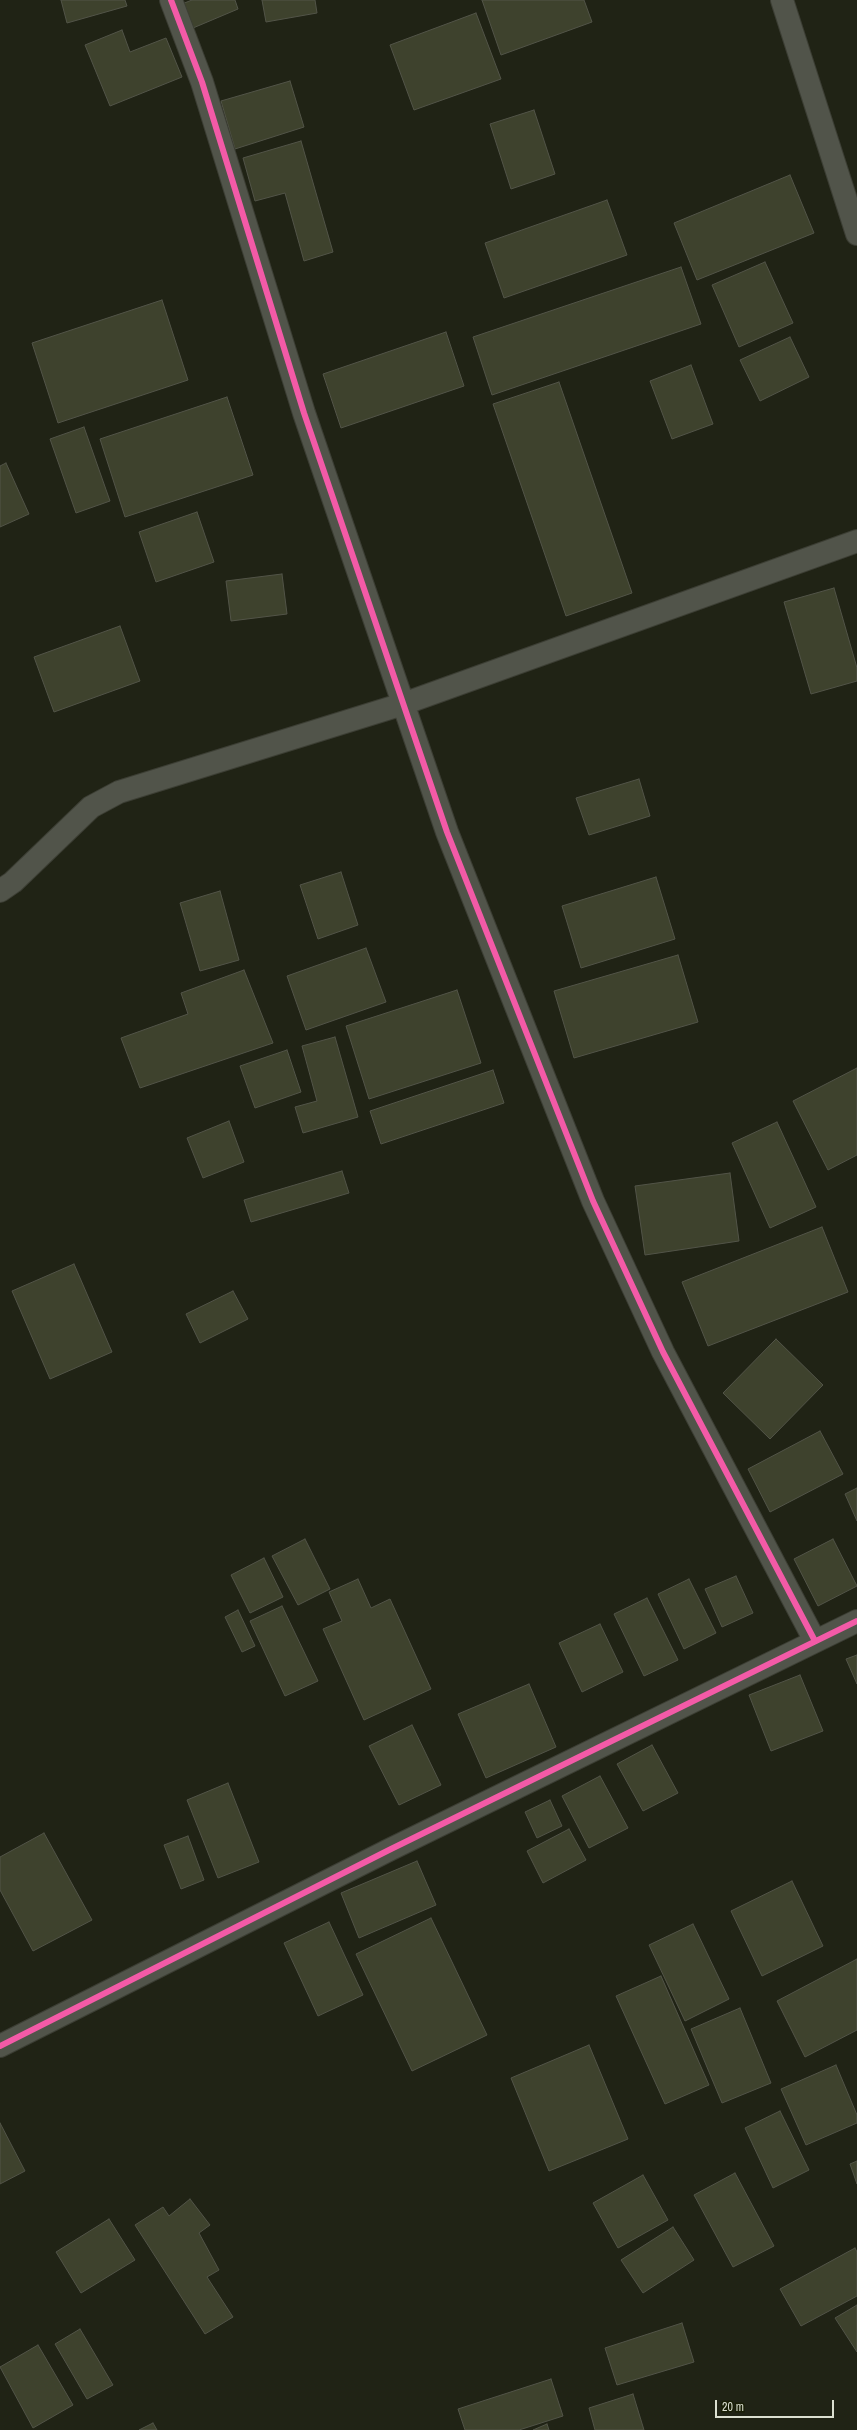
<!DOCTYPE html>
<html>
<head>
<meta charset="utf-8">
<style>
	body { margin:0 }
	#map { position:relative; width:857px; height:2430px; overflow:hidden; background:#202315; font-family:"Archivo Narrow",sans-serif }
	canvas { display:block }
	.scale { position:absolute; left:715px; top:2400px; width:119px; height:18px; box-sizing:border-box; border:2px solid #dbdfd0; border-top:0; padding-left:5px; font-size:12px; line-height:14px; white-space:nowrap; color:#dbdfd0; -webkit-text-stroke:3px #1a1f06; paint-order:stroke }
</style>
</head>
<body>
<div id="map">
<canvas width="857" height="2430"></canvas>
<div class="scale">20 m</div>
</div>
<script>
const g = document.querySelector('canvas').getContext('2d');
g.lineJoin = 'round';
function fillPath(path, color) { g.fillStyle = color; g.fill(path, 'evenodd'); }
const shape = rows => new Path2D(rows.map(r => 'M' + r).join(''));
function strokePath(path, color, width, dash) { g.strokeStyle = color; g.lineWidth = width; g.lineCap = dash ? 'butt' : 'round'; g.setLineDash(dash || []); g.stroke(path); }
const building = shape([
	[61,0,125,0,127,6,67,23,61,0],
	[192,0,235,0,238,9,193,28,182,4,192,0],
	[262,0,315,0,317,13,266,22,262,0],
	[482,0,584,0,592,22,501,55,482,0],
	[476,13,501,79,414,110,390,45,476,13],
	[122,30,130,52,166,38,182,77,110,106,85,45,122,30],
	[290,81,304,127,235,149,221,101,290,81],
	[534,110,555,174,511,189,490,124,534,110],
	[301,141,333,252,304,261,285,193,255,201,243,158,301,141],
	[790,175,814,233,697,280,674,223,790,175],
	[607,200,627,255,504,298,485,243,607,200],
	[765,262,793,323,739,347,712,285,765,262],
	[681,267,701,324,492,395,473,337,681,267],
	[162,300,188,380,58,423,32,343,162,300],
	[446,332,464,386,341,428,323,374,446,332],
	[790,337,809,377,760,401,740,360,790,337],
	[691,365,713,424,672,439,650,381,691,365],
	[559,382,632,593,566,616,493,404,559,382],
	[227,397,253,475,125,517,100,439,227,397],
	[84,427,110,501,76,513,50,439,84,427],
	[6,463,29,514,0,527,0,466,6,463],
	[197,512,214,562,156,582,139,532,197,512],
	[282,574,287,614,231,621,226,581,282,574],
	[834,588,857,668,857,681,811,694,784,602,834,588],
	[120,626,140,681,54,712,34,657,120,626],
	[639,779,650,816,589,835,576,798,639,779],
	[341,872,358,925,318,939,300,885,341,872],
	[656,877,675,939,581,968,562,906,656,877],
	[220,891,239,960,200,971,180,903,220,891],
	[366,948,386,1002,306,1030,287,976,366,948],
	[678,955,698,1022,574,1058,554,991,678,955],
	[244,970,273,1043,140,1088,121,1038,188,1014,181,993,244,970],
	[457,990,481,1063,369,1099,346,1026,457,990],
	[335,1037,358,1117,303,1133,295,1107,317,1101,302,1046,335,1037],
	[287,1050,301,1092,255,1108,240,1066,287,1050],
	[857,1068,857,1155,828,1170,793,1101,857,1068],
	[493,1070,504,1103,381,1144,370,1111,493,1070],
	[229,1121,244,1162,203,1178,187,1138,229,1121],
	[777,1122,816,1207,770,1228,732,1143,777,1122],
	[342,1171,349,1193,251,1222,244,1200,342,1171],
	[730,1173,739,1241,645,1255,635,1186,730,1173],
	[822,1227,848,1292,708,1346,682,1282,822,1227],
	[74,1264,112,1352,50,1379,12,1291,74,1264],
	[233,1291,248,1319,200,1343,186,1314,233,1291],
	[776,1339,823,1385,770,1439,723,1393,776,1339],
	[820,1431,843,1474,770,1512,748,1469,820,1431],
	[857,1488,857,1521,845,1494,857,1488],
	[305,1539,330,1589,298,1605,272,1556,305,1539],
	[833,1539,857,1586,818,1606,794,1559,833,1539],
	[264,1558,283,1597,250,1613,231,1575,264,1558],
	[736,1576,753,1613,722,1627,705,1589,736,1576],
	[358,1579,371,1608,390,1599,431,1689,364,1720,323,1629,342,1621,329,1592,358,1579],
	[689,1579,716,1633,684,1649,658,1594,689,1579],
	[647,1598,678,1660,644,1676,614,1614,647,1598],
	[282,1606,318,1681,285,1696,250,1621,282,1606],
	[238,1610,255,1646,242,1652,225,1617,238,1610],
	[600,1624,623,1672,582,1692,559,1643,600,1624],
	[857,1655,857,1684,846,1659,857,1655],
	[800,1675,823,1731,771,1751,749,1695,800,1675],
	[529,1684,556,1747,486,1778,458,1714,529,1684],
	[412,1725,441,1785,399,1805,369,1746,412,1725],
	[652,1745,678,1793,643,1811,617,1764,652,1745],
	[600,1776,628,1828,589,1848,562,1796,600,1776],
	[228,1783,259,1862,218,1878,187,1800,228,1783],
	[550,1800,562,1826,537,1838,525,1812,550,1800],
	[569,1829,586,1860,543,1883,527,1851,569,1829],
	[44,1833,92,1920,33,1951,0,1890,0,1857,44,1833],
	[188,1836,204,1880,181,1889,164,1845,188,1836],
	[417,1861,436,1905,359,1938,341,1893,417,1861],
	[792,1881,823,1946,762,1976,731,1911,792,1881],
	[431,1918,487,2035,412,2071,356,1954,431,1918],
	[329,1922,363,1995,318,2016,284,1943,329,1922],
	[693,1924,729,1999,685,2021,649,1945,693,1924],
	[857,1959,857,2030,805,2057,777,2001,857,1959],
	[661,1976,709,2085,665,2104,616,1996,661,1976],
	[740,2008,771,2083,722,2103,691,2029,740,2008],
	[589,2045,628,2139,549,2171,511,2078,589,2045],
	[836,2065,857,2115,857,2123,806,2145,781,2089,836,2065],
	[780,2111,809,2170,773,2188,745,2128,780,2111],
	[0,2123,25,2171,0,2184,0,2123],
	[857,2161,857,2184,850,2164,857,2161],
	[735,2173,774,2246,733,2267,694,2195,735,2173],
	[643,2175,668,2220,618,2248,593,2203,643,2175],
	[190,2199,210,2225,199,2233,219,2270,207,2277,233,2317,205,2334,135,2225,163,2207,169,2216,190,2199],
	[109,2219,135,2260,81,2293,56,2252,109,2219],
	[673,2227,694,2260,643,2293,621,2260,673,2227],
	[855,2248,857,2252,857,2296,801,2326,780,2289,855,2248],
	[857,2305,857,2352,835,2318,857,2305],
	[682,2323,694,2362,617,2385,605,2348,682,2323],
	[80,2329,113,2385,87,2399,55,2344,80,2329],
	[38,2345,73,2405,33,2428,0,2367,38,2345],
	[551,2379,563,2416,519,2430,465,2430,458,2409,551,2379],
	[633,2394,644,2430,595,2430,589,2408,633,2394],
	[153,2423,157,2430,139,2430,153,2423],
	[547,2424,549,2430,533,2430,547,2424]
]);
const street = shape([
	[171,0,202,82,304,413,447,832,593,1201,663,1352,815,1641],
	[782,0,857,234],
	[0,891,13,882,91,807,119,792,403,704,857,541]
]);
const secondary = shape([
	[0,2046,391,1849,857,1621]
]);
const cycleway = shape([
	[171,0,202,82,304,413,447,832,593,1201,663,1352,815,1641],
	[0,2046,391,1849,857,1621]
]);
fillPath(building, '#3e422d');
strokePath(building, '#525448', 1);
strokePath(street, '#3c3e34', 24);
strokePath(secondary, '#3c3e34', 24);
strokePath(street, '#51544a', 22);
strokePath(secondary, '#51544a', 22);
strokePath(cycleway, '#f35aa7', 6);
</script>
</body>
</html>
